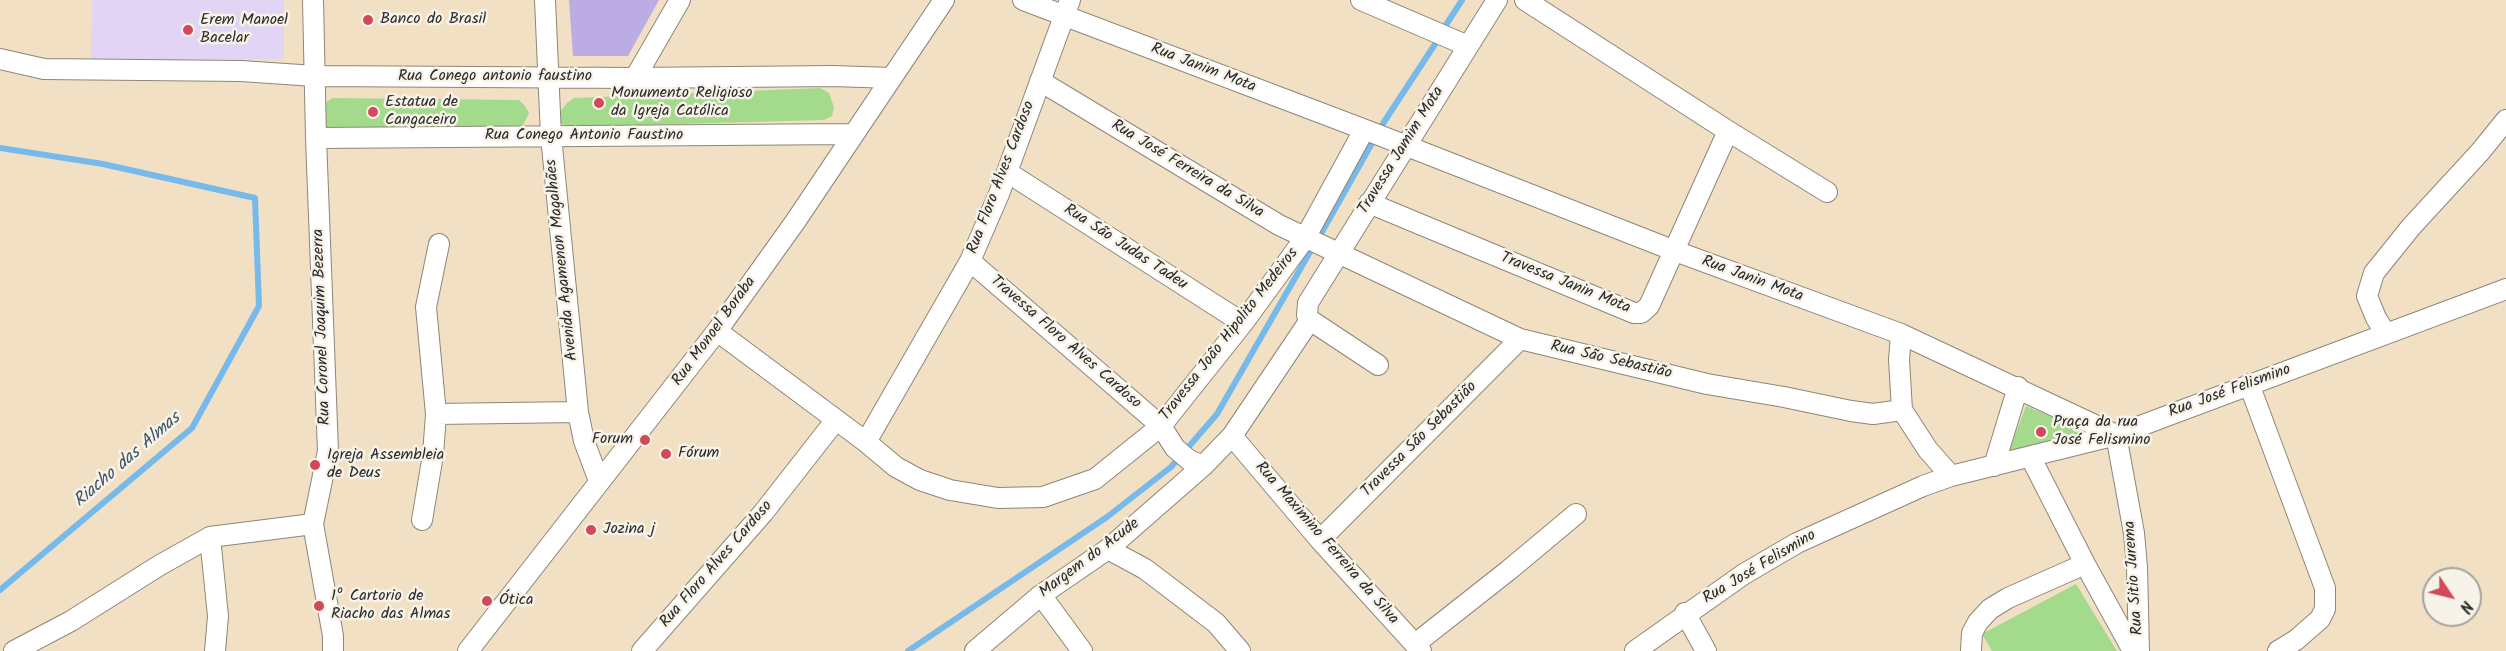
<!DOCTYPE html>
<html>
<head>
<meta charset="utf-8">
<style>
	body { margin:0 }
	#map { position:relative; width:2506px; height:651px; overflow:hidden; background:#f1e0c4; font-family:Kalam,sans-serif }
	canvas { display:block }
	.north { position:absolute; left:2422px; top:567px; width:60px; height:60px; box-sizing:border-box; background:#f7f3e8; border:2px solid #a5a39c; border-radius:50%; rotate:125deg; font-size:16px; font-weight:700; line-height:24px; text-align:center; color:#2b2b2b }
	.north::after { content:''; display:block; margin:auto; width:21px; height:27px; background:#d1495b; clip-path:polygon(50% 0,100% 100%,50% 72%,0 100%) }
</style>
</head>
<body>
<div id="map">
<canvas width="2506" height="651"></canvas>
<div class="north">N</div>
</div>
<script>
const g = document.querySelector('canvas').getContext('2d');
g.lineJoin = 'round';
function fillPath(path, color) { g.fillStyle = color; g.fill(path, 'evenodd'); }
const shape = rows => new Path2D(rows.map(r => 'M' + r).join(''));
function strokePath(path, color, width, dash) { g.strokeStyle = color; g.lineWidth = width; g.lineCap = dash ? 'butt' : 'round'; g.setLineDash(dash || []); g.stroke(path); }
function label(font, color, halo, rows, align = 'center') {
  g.font = font + ' Kalam,sans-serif'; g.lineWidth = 5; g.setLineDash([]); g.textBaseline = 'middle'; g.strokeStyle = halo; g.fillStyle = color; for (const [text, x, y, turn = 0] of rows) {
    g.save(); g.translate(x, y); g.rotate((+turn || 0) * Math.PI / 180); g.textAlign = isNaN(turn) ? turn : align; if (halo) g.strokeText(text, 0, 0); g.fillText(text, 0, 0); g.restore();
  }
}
const built = shape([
	[92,0,284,0,284,59,91,60]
]);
const green = shape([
	[820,88,829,93,834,107,832,116,824,120,571,127,559,123,558,114,567,103,574,98],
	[332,98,519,100,525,106,529,113,523,125,511,128,331,136,317,125,320,107],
	[2026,406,2086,432,2006,459],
	[2076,584,2117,651,1992,651,1982,634]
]);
const stream = shape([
	[1442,31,1462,0],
	[0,148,103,164,255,198,259,306,192,428,0,590],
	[1318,239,1384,122,1439,38],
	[908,651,1107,517,1171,467,1217,414,1314,245]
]);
const building = shape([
	[569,0,659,0,628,56,573,56]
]);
const minor = shape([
	[313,0,316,138,328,451,313,524,333,636,333,651],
	[545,0,551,136,578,412,584,441,599,481],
	[1023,0,1371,132,1675,251,1901,334,2116,435,2134,533,2137,567,2139,651],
	[1361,0,1468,46],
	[1525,0,1728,131,1827,192],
	[0,59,44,69,241,71,315,76,635,78,833,76,892,78],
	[635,78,680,0],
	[1040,81,1279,225,1520,339,1707,384,1784,397,1851,411,1873,414,1902,410],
	[316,138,853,134],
	[1007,172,1243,323],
	[1369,203,1634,313,1641,313,1649,306,1728,131],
	[970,261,1161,426,1175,448,1189,460,1203,466,1232,436,1310,320],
	[717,331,866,442,970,261,999,194,1070,0],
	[1901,334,1899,360,1902,410,1928,450,1951,476],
	[2386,334,2376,318,2367,296,2374,273,2411,227,2480,152,2506,120],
	[1378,365,1310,320,1307,315,1308,303,1497,0],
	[2249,384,2325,588,2325,609,2320,619,2296,640,2278,651],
	[436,414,426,307,439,244],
	[1232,436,1320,540,1421,651],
	[866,442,896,467,920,480,950,490,998,498,1043,497,1095,479,1161,426,1243,323,1305,238,1364,130],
	[2031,458,2085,564,2133,651],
	[1994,466,2018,387],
	[422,520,433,455,436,414,578,412],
	[210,537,218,616,215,651],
	[1320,540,1520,339],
	[1108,549,1145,569,1216,623,1240,651],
	[1041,595,1082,651],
	[1685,613,1706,651],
	[1415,644,1509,570,1576,514],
	[14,651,71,621,160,565,210,537,313,524],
	[468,651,717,331,795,222,944,0],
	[642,651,763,513,835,421],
	[975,651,1041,595,1108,549,1203,466],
	[1635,651,1744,574,1797,543,1923,486,1951,476,2116,435,2506,289],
	[1971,651,1972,633,1978,622,1990,609,2008,598,2085,564]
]);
const markers = [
	[368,20,6,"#d1495b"],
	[188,30,6,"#d1495b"],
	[599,103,6,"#d1495b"],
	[373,112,6,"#d1495b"],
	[2041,432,6,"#d1495b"],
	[645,440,6,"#d1495b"],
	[666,454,6,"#d1495b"],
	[315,465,6,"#d1495b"],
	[591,530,6,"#d1495b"],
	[487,601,6,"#d1495b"],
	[319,606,6,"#d1495b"]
];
const poiNames = [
	["Banco do Brasil",380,20],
	["Erem Manoel",200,21],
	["Bacelar",200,39],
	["Monumento Religioso",611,94],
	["da Igreja Católica",611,112],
	["Estatua de",385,103],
	["Cangaceiro",385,121],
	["Praça da rua",2053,423],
	["José Felismino",2053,441],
	["Forum",633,440,"right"],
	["Fórum",678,454],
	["Igreja Assembleia",327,456],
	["de Deus",327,474],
	["Jozina j",603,530],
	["1º Cartorio de",331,597],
	["Riacho das Almas",331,615],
	["Ótica",499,601]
];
const streetNames = [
	["Rua Janim Mota",1203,69,21],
	["Rua Conego antonio faustino",495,77],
	["Rua Conego Antonio Faustino",584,136],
	["Travessa Jamim Mota",1402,151,-58],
	["Rua José Ferreira da Silva",1187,170,31],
	["Rua Floro Alves Cardoso",1002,178,-69],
	["Rua São Judas Tadeu",1125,248,33],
	["Avenida Agamenon Magalhães",563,260,-96],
	["Rua Janin Mota",1752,280,20],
	["Travessa Janin Mota",1565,284,22],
	["Rua Coronel Joaquim Bezerra",323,327,-92],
	["Rua Monoel Boraba",715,332,-54],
	["Travessa João Hipolito Medeiros",1230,335,-52],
	["Travessa Floro Alves Cardoso",1065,343,41],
	["Rua São Sebastião",1611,361,13],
	["Rua José Felismino",2230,392,-20],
	["Travessa São Sebastião",1420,440,-45],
	["Rua Maximino Ferreira da Silva",1326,544,49],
	["Margem do Acude",1090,559,-37],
	["Rua Floro Alves Cardoso",717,565,-49],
	["Rua José Felismino",1760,568,-31],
	["Rua Sitio Jurema",2135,578,-94]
];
const waterNames = [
	["Riacho das Almas",128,461,-41]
];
fillPath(built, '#e1d4f4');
fillPath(green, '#a4da8b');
strokePath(stream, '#76b9eb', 6);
fillPath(building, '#bbade3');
strokePath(minor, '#8e8678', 22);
strokePath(minor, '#fff', 20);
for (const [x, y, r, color] of markers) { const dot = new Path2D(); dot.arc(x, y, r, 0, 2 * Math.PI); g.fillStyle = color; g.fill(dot); strokePath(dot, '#f7f3e8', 2); }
label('16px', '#2b2b2b', '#f7f3e8', poiNames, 'left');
label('16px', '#2b2b2b', '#f7f3e8', streetNames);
label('italic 18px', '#425665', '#f7f3e8', waterNames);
</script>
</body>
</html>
